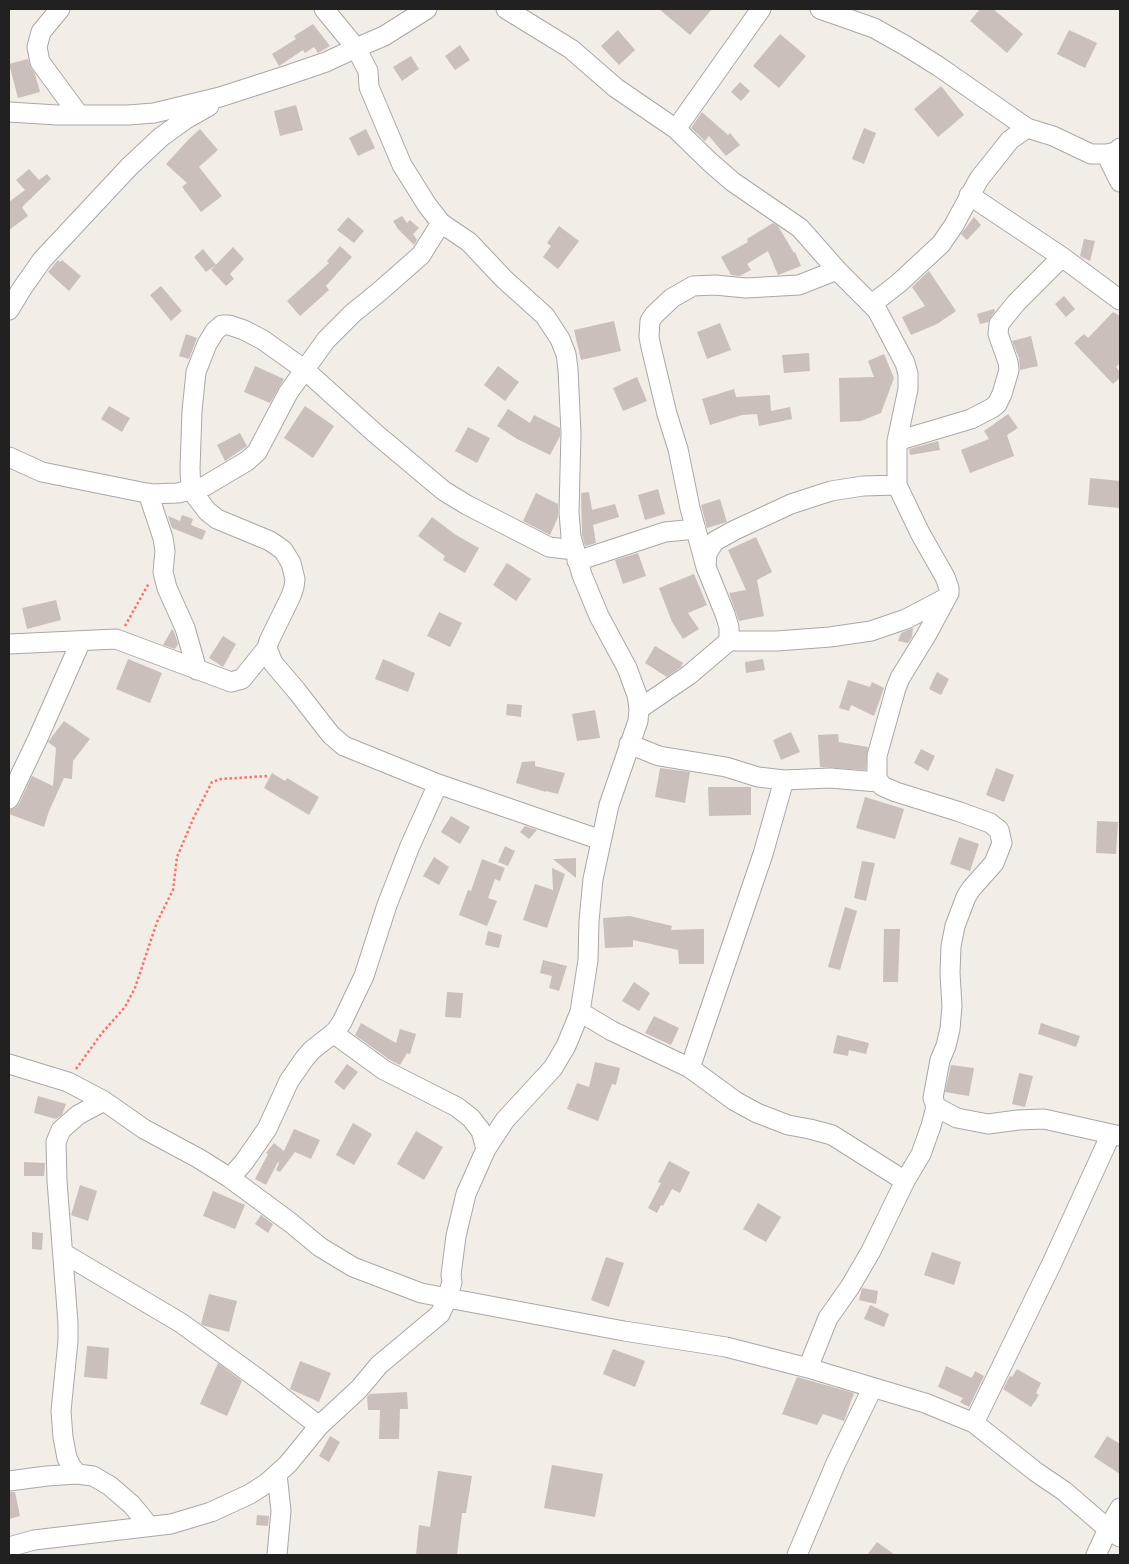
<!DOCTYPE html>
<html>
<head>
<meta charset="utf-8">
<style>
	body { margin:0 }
	#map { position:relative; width:1129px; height:1564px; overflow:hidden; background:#f2ede7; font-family:Ubuntu,sans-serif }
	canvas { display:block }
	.frame { position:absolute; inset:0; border:10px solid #212121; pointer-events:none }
</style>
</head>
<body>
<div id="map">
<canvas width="1129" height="1564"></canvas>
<div class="frame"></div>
</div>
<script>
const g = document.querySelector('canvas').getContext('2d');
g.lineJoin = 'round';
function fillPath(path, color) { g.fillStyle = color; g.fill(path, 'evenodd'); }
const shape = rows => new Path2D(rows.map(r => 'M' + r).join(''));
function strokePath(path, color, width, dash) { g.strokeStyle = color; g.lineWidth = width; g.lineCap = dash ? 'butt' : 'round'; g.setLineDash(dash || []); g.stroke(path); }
const building = shape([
	[659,9,712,9,690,35],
	[980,9,993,9,1023,34,1007,53,970,21],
	[313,24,330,46,318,53,314,47,305,53,303,50,279,66,272,54,296,39,294,36],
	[618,30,635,50,619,65,601,46],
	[1069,30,1097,43,1085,68,1057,54],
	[780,34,806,56,779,88,753,66],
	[460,45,470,60,455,70,445,56],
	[411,56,419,69,402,81,393,67],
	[28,59,31,68,35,74,40,92,18,98,9,64],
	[740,82,750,91,741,101,731,92],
	[941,86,964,115,938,137,914,109],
	[296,105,303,130,280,136,274,111],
	[702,112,728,135,730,133,740,145,726,156,709,136,705,141,691,128],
	[864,128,876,133,864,164,852,159],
	[200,129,218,150,199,167,222,196,201,212,182,187,187,183,166,164,189,139],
	[366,129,375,148,358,156,349,138],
	[29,169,39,180,47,174,51,179,22,207,28,216,9,230,9,202,25,190,16,180],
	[402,216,407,223,410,220,419,228,413,234,417,240,414,245,398,229,393,221],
	[348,217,364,231,354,243,337,230],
	[974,217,981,225,967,240,961,234],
	[773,223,778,226,794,253,795,252,801,266,778,275,768,251,747,264,751,270,740,276,731,275,721,257,748,242,747,239],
	[559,226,579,241,558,269,543,257,551,246,547,243],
	[1084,239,1095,241,1090,261,1080,256],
	[340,246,352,257,326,286,329,290,300,316,287,301,329,263,327,261],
	[233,247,244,259,230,274,234,279,226,286,211,270],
	[203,249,216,265,206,272,194,257],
	[58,260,60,262,62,260,81,276,69,291,48,272],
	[929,271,956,311,937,324,911,335,902,317,925,306,912,287],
	[161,286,182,311,171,321,150,295],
	[1064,296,1075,309,1066,317,1055,304],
	[994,309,995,311,988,322,980,324,977,314],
	[1113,312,1120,316,1120,363,1116,367,1120,372,1120,378,1113,384,1074,343,1084,334,1088,338],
	[614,321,621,351,581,360,574,330],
	[720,323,731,350,707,359,697,332],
	[186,334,197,338,189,359,179,356],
	[1031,336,1038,366,1020,370,1019,358,1012,341],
	[809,353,810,371,784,373,782,355],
	[884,354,894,378,881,413,861,421,840,422,839,378,874,377,868,361],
	[255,366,284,379,270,403,244,392],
	[498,366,519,382,505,401,484,385],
	[637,377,647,401,623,411,613,388],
	[734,389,736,397,770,395,771,411,790,407,792,419,759,426,757,414,742,415,710,425,702,399],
	[109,406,130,418,122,432,101,419],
	[305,406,334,426,313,458,284,438],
	[508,409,530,423,534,415,560,428,560,436,550,455,517,439,497,426],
	[1008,414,1018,428,1007,435,1014,456,970,473,961,450,989,439,984,431],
	[468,427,490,438,477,463,455,451],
	[240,433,247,446,225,461,217,445],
	[938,441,940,450,910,455,909,449],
	[1090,478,1120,481,1120,508,1088,505],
	[658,489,665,514,645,520,638,495],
	[589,492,592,510,615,504,619,517,593,525,596,543,585,546,582,535,581,493],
	[536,493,558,504,558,517,550,535,523,521],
	[720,499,727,522,707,528,701,505],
	[182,515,193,519,191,525,206,531,202,540,172,528,168,516,180,521],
	[432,517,456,535,479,548,465,573,443,560,445,556,418,536],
	[756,537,772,572,757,580,764,616,739,621,729,593,746,590,728,550],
	[638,553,646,576,623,584,615,560],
	[507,563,531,579,516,601,493,585],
	[694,574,707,605,688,613,699,629,683,639,672,622,659,588],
	[56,600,61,620,27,629,22,608],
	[439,612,462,623,450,647,427,636],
	[913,628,912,637,908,643,898,641,901,633],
	[172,629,174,632,178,644,175,649,163,645],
	[223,636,236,644,223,667,209,658],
	[655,646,683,663,681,667,667,677,645,663],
	[128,659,162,673,150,703,116,689],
	[383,659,415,673,408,692,375,679],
	[763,659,765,670,746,673,745,662],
	[937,672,949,679,941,695,929,689],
	[848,680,870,687,872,682,884,688,874,716,851,705,849,711,839,708],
	[507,704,522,705,521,717,506,715],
	[595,710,600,738,577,741,572,714],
	[64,721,90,739,73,761,72,779,64,778,49,811,44,827,9,814,9,810,15,808,19,804,32,776,53,786,56,748,48,742],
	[791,732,800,752,781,760,773,740],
	[838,734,839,742,868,747,866,770,820,767,818,735],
	[921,749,935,756,928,771,914,763],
	[535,761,535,766,565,773,558,794,546,791,546,792,516,783,522,762],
	[660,768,690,772,685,803,655,797],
	[996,768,1014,775,1004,802,986,795],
	[272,773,285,781,287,778,319,797,309,815,264,788],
	[708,787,751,787,751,815,709,816],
	[865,797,904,809,895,839,856,828],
	[451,816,470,827,460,844,441,832],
	[1097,821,1118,822,1116,854,1096,853],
	[525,826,537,830,529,839,520,832],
	[959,837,979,844,970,871,950,864],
	[505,846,515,851,508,866,498,862],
	[434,857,449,867,439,885,423,876],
	[576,858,576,878,553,859],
	[482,859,505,868,500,881,495,879,488,898,497,901,487,926,459,915,468,890,471,891],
	[862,861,875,863,866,901,854,898],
	[552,868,565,874,547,928,523,920,535,884,553,890],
	[845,907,857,911,840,970,828,967],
	[630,916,672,926,671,930,704,929,704,964,679,964,678,950,633,940,633,947,605,948,603,918],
	[884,929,900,929,898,982,883,982],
	[488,931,502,935,499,948,485,945],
	[543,960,567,966,559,991,549,988,552,976,540,973],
	[634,982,650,993,639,1011,622,1001],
	[447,992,463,993,461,1018,445,1017],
	[654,1016,679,1028,671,1045,645,1033],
	[361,1023,396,1043,400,1029,416,1034,410,1054,407,1053,400,1065,390,1060,355,1035],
	[1041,1023,1080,1036,1076,1047,1038,1034],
	[837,1035,869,1043,866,1054,849,1050,848,1056,833,1053],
	[595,1062,620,1068,616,1085,612,1084,598,1121,567,1109,577,1083,589,1087],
	[347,1064,358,1072,344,1090,334,1082],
	[951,1065,974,1068,969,1096,945,1092],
	[1019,1073,1033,1076,1025,1107,1012,1104],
	[38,1096,66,1104,62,1115,56,1119,34,1113],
	[353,1123,372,1134,354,1165,336,1155],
	[294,1129,320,1140,311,1159,295,1152,280,1172,276,1170,279,1163,278,1162,266,1185,255,1179,268,1154,266,1153,274,1143,284,1151],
	[416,1131,443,1147,424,1180,397,1164],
	[669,1161,690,1172,680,1193,672,1189,663,1206,661,1205,657,1213,648,1208,661,1183,658,1182],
	[24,1162,45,1163,44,1176,24,1176],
	[80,1185,97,1191,88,1221,71,1215],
	[213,1191,245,1205,235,1229,203,1216],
	[758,1203,781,1217,766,1242,743,1229],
	[261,1215,273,1224,268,1233,255,1224],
	[32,1232,43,1233,42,1250,32,1249],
	[932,1252,961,1262,954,1285,924,1275],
	[606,1257,624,1263,609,1307,591,1300],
	[862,1288,878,1291,876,1304,859,1300],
	[209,1294,237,1301,229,1332,205,1326,201,1324],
	[870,1305,889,1314,884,1327,864,1319],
	[87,1346,109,1348,107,1379,84,1377],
	[613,1349,645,1361,635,1387,603,1374],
	[300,1361,331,1373,319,1402,290,1389],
	[218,1363,242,1381,227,1416,200,1404],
	[946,1366,972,1378,975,1371,984,1376,969,1407,960,1402,963,1398,938,1387],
	[1017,1369,1041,1383,1036,1393,1039,1395,1031,1407,1003,1389,1010,1376,1012,1377],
	[797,1377,854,1393,844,1421,823,1414,817,1425,782,1414],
	[407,1392,408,1409,400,1409,399,1439,379,1439,380,1410,368,1410,367,1397,370,1394],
	[330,1436,340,1442,329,1462,319,1456],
	[1107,1436,1120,1444,1120,1474,1094,1457],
	[552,1465,603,1474,595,1517,544,1508],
	[438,1471,472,1476,466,1513,462,1513,457,1555,416,1555,419,1525,430,1527],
	[9,1492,15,1492,20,1516,9,1519],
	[257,1515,269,1516,268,1526,256,1525],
	[877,1542,895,1555,867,1555]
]);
const path = shape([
	[125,626,149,583],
	[76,1069,102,1033,125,1007,135,988,157,922,173,890,177,857,194,817,212,782,221,779,268,776]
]);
const minor = shape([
	[60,9,41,32,37,47,40,62,79,115],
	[324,9,356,48,384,36,427,9],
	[506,9,571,49,616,88,676,129,711,163,733,182,800,228,837,270,877,310,905,363,908,374,908,389,897,441,897,485,920,533,945,577,949,588,949,593,927,634,900,678,896,688,877,756,877,778,882,786,896,792,960,812,990,823,999,830,1002,843,994,863,971,889,966,897,955,926,951,946,950,973,952,1006,950,1029,946,1046,940,1060,933,1098,936,1107,931,1126,921,1154,905,1181,871,1251,850,1287,828,1318,808,1368],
	[820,9,874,28,906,46,938,66,1027,128,1053,136,1091,154,1106,154,1116,152,1120,148],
	[9,112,57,115,128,115,154,113,220,97,285,76,326,62,356,48,368,71,369,87,402,165,427,205,441,223,469,242,504,279,545,316,560,339,566,354,568,369,571,433,569,512,571,537,582,575,599,616,627,668,637,695,639,709,638,721,609,805,593,879,589,921,588,960,580,1012,566,1046,553,1068,505,1120,486,1149,466,1194,456,1236,451,1275,452,1282,447,1299,440,1314,379,1365,359,1389,319,1426,288,1464,267,1483,250,1494,211,1512,171,1524,34,1540,9,1547],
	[676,129,761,9],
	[1106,154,1120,182],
	[969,195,1062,257,1120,300],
	[872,304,899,283,941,244,954,225,979,179,1010,140,1027,128],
	[9,310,21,290,42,260,129,167,161,137,186,119,209,106],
	[897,441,971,419,992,408,997,404,1002,394,1009,370,1008,362,998,334,999,324,1016,303,1062,257],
	[9,457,42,472,151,494,178,493,205,486,247,461,257,452,288,393,326,340,353,313,379,292,421,255,441,223],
	[148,493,163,538,165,551,163,572,167,588,185,628,197,670],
	[574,550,549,547,467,505,444,491,376,434,305,370,263,340,244,330,229,325,222,325,215,331,207,344,196,372,192,411,190,469,191,490,207,511,217,519,270,541,283,550,291,563,295,579,294,587,291,596,269,641,267,648,273,663,296,690,331,735,344,746,438,784,601,840],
	[577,561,665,532,696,529],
	[706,567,690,508,678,449,667,414,651,347,649,337,650,321,654,315,672,298,693,286,715,285,746,288,799,285,837,270],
	[729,641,777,641,830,637,871,631,906,619,946,598],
	[9,644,116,639,231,682,242,679,267,648],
	[639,709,689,675,729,641,729,627,725,614,706,567,707,553,715,541,735,530,791,504,831,491,863,486,897,485],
	[629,744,659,756,726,767,758,777,784,780,830,778,878,782],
	[9,799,38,738,81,641],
	[580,1012,612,1031,690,1068,735,1101,757,1113,788,1125,810,1129,832,1135,905,1181],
	[333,1033,384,1070,457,1107,471,1118,481,1131,486,1149],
	[9,1064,68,1082,104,1101,144,1129,198,1158,230,1178,291,1223,320,1247,353,1267,421,1293,624,1331,726,1347,808,1368,925,1403,974,1423,1036,1472,1064,1491,1108,1529,1120,1537],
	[690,1068,763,854,784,780],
	[936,1107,957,1118,988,1124,1018,1120,1044,1119,1120,1136],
	[230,1178,244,1162,267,1129,289,1081,305,1058,312,1050,335,1032,342,1022,364,976,387,905,410,846,438,784],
	[63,1253,181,1323,261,1381,319,1426],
	[974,1423,1052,1263,1111,1134],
	[77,1474,71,1466,67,1458,63,1437,61,1411,68,1341,68,1323,57,1181,56,1142,61,1130,78,1115,104,1101],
	[277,1474,281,1511,277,1555],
	[9,1481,47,1476,77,1474,93,1476,110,1486,132,1505,149,1526],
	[797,1555,836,1463,872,1389],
	[1096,1555,1108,1529,1120,1508]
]);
fillPath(building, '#cabfba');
strokePath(minor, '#a8a8a8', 21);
strokePath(path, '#ff706b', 2.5, [2.5, 2.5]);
strokePath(minor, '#fff', 19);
</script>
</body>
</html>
